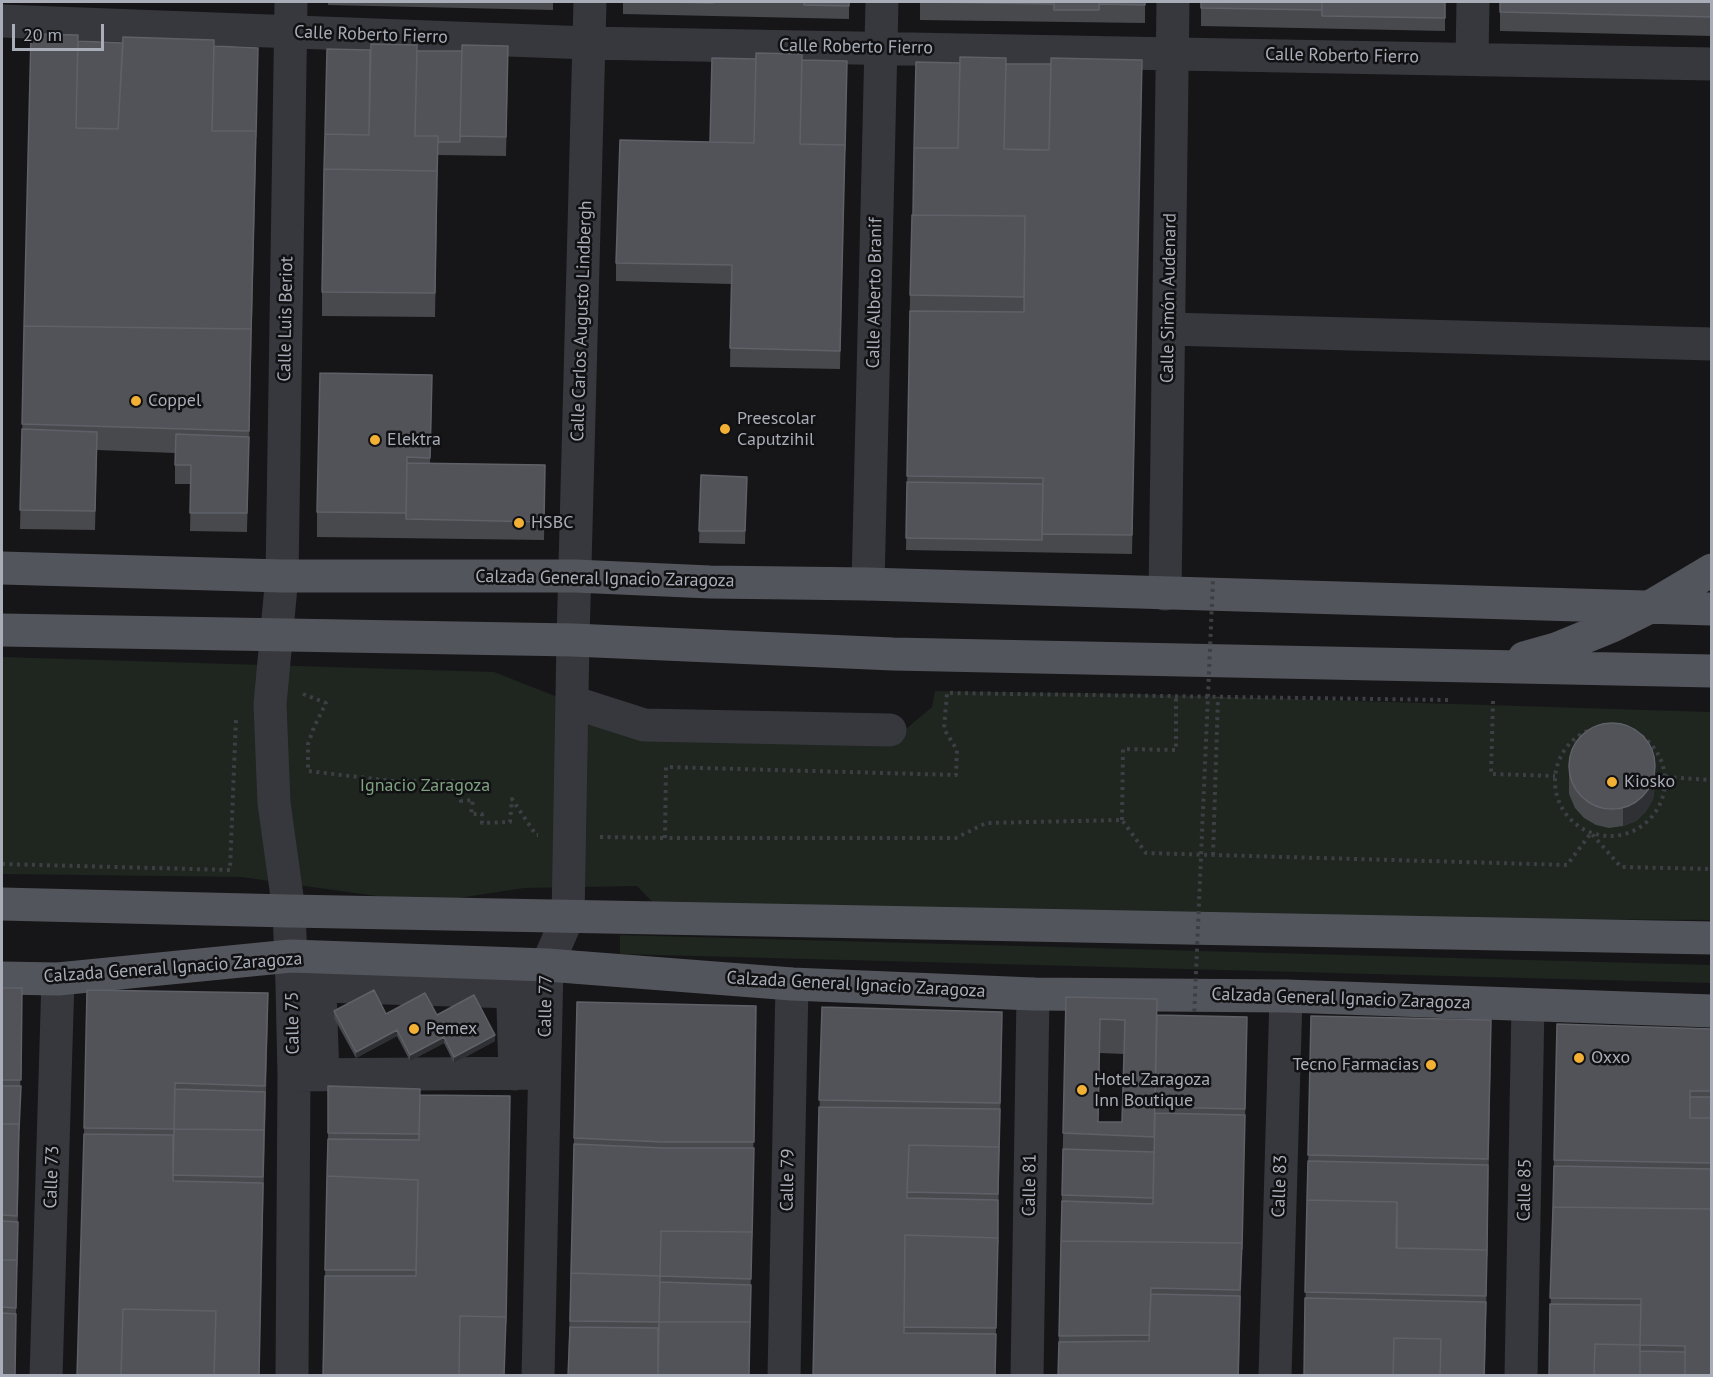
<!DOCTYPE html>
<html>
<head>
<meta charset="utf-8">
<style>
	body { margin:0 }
	#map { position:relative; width:1713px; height:1377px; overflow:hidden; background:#161618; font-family:"PT Sans",sans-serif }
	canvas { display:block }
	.frame { position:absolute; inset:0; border:3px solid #a8adb8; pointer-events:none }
	.scale { position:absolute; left:12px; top:24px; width:92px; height:27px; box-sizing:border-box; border:3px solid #a8adb8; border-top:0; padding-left:8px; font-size:18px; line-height:21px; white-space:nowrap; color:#a8adb8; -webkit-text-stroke:4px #111113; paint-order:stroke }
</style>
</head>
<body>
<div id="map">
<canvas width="1713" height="1377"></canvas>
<div class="frame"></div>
<div class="scale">20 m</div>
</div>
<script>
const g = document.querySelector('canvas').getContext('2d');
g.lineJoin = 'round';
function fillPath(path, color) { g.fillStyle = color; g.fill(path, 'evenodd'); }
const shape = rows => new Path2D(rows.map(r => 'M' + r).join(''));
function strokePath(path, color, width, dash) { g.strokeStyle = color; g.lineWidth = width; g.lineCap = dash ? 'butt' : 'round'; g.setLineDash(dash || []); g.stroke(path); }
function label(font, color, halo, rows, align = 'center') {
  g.font = font + ' "PT Sans",sans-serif'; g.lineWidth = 5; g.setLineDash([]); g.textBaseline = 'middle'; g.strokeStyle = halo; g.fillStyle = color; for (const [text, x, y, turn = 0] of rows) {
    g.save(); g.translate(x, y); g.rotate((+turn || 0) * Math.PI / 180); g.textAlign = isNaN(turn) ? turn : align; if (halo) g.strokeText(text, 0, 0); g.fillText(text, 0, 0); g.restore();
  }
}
const green = shape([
	[2,657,494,672,578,705,900,734,932,707,935,691,1132,694,1711,712,1711,920,663,913,637,886,524,888,426,903,241,877,2,874],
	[620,935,1711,965,1712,983,620,954]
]);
const path = shape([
	[303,694,326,703,314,727,308,744,308,771,392,781,462,781,461,801,473,800,471,814,482,814,482,823,510,822,512,799,536,835,538,835],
	[1448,700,947,693,944,729,957,750,956,775,666,767,665,838,956,838,986,823,1122,820,1146,853,1567,865,1591,833,1621,867,1712,869],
	[1493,701,1491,774,1555,776],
	'1555 781a55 55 0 1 1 110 0a55 55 0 1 1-110 0Z',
	[1666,777,1712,780],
	[1122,820,1123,749,1176,750,1176,696],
	[600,837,665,838],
	[1213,855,1218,697],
	[2,864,230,870,236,718]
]);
const minor = shape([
	[291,2,282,576,270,704,274,803,289,911,292,985,294,1075,292,1376],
	[2,21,589,43,1712,64],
	[1472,59,1473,2],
	[1169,329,1712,344],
	[868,584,882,2],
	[1165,594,1173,2],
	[572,702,644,725,890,730],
	[319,965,323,1075],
	[512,972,515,1074],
	[292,985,546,993],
	[294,1075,544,1073],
	[46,1376,58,979],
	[538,1376,547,965,568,917,573,640,590,2],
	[784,1376,792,984],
	[1027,1376,1033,994],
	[1275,1376,1286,996],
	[1521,1376,1528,1005]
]);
const major = shape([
	[2,568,282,576,575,576,710,582,868,584,1712,609],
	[2,630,573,640,893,654,1712,671],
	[1524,658,1556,649,1612,626,1648,608,1712,570],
	[2,904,289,911,1712,938],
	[2,978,58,979,291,956,547,965,792,984,1033,994,1286,996,1712,1011]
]);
const pathBridge = shape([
	[1194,1019,1213,579]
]);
const wall = shape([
	[200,2,259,2,259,3],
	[328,2,553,2,553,10,328,5],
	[623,2,849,2,849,19,623,14],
	[920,2,1145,2,1145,23,920,20],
	[1201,2,1445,2,1445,31,1201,26],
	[1500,2,1712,2,1712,36,1500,31],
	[31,34,78,41,214,47,256,150,247,532,190,531,191,484,175,484,175,453,97,450,95,530,20,529],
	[417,51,508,65,506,156,438,155,435,317,322,316,322,292],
	[802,60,847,61,840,369,730,367,731,284,616,281,616,263,710,142],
	[1142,60,1132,554,906,550,910,295,960,63,1051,64],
	[432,399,430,463,545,465,544,540,317,537,317,512],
	[701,475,747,477,745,544,699,543],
	[1569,760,1655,785,1653,799,1646,811,1636,821,1623,826,1609,828,1596,825,1584,818,1575,808,1569,794],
	[2,988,22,988,15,1376,2,1376],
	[87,990,268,1012,259,1376,84,1134],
	[1066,997,1157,1015,1247,1036,1239,1376,1058,1376],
	[1100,1053,1124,1054,1122,1122,1098,1122],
	[756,1006,749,1376,568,1376,574,1138],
	[822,1007,1002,1031,995,1376,813,1376],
	[334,1011,437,1015,495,1041,454,1063,444,1043,410,1061,397,1036,356,1058,334,1018],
	[1311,1016,1491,1039,1485,1376,1304,1376],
	[1557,1024,1712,1029,1712,1376,1549,1376],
	[420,1095,505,1376,323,1376,328,1133]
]);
const shadedWall = shape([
	[258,48,256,150,247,532,249,431],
	[1655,766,1655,785,1653,799,1646,811,1636,821,1623,826,1623,807],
	[1100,1019,1100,1053,1098,1135],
	[397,1030,397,1036,356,1058,356,1052],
	[495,1035,495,1041,454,1063,454,1057],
	[444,1037,444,1043,410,1061,410,1055]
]);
const building = shape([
	[668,2,713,2,713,3,668,2],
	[804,2,849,2,849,6,804,5,804,2],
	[920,2,1054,2,1054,4,920,2],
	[1054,2,1099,2,1099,10,1054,10,1054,2],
	[1099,2,1145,2,1145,5,1099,4,1099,2],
	[1201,2,1322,2,1322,10,1201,8,1201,2],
	[1322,2,1445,2,1445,18,1322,16,1322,2],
	[1500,2,1712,2,1712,17,1500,12,1500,2],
	[31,34,78,35,76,128,118,129,123,37,214,40,212,131,256,131,251,334,251,329,24,326,31,34],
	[78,41,123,43,118,129,76,128,78,41],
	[371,44,417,45,415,136,438,136,437,177,437,171,324,169,325,134,369,135,371,44],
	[462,45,508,46,506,137,460,136,462,45],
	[214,46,258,48,256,137,256,131,212,131,214,46],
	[327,49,370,50,369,135,325,134,327,49],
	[417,51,462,51,460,142,438,142,438,136,415,136,417,51],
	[756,53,802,54,800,144,845,145,840,351,730,348,732,265,616,263,620,140,754,143,756,53],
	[960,57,1006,58,1004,149,1031,150,1049,150,1051,58,1142,60,1132,535,1042,534,1043,478,907,476,910,311,1024,312,1025,216,913,215,914,148,958,148,960,57],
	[712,58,756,59,754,143,710,142,712,58],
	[802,60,847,61,845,151,845,145,800,144,802,60],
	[916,62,960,63,958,148,914,148,916,62],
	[1006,64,1051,64,1049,150,1004,149,1006,64],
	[324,169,437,171,435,293,322,292,324,169],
	[912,215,1025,216,1024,297,910,295,912,215],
	[24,326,251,329,249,431,22,424,24,326],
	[320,373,432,375,430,458,407,457,406,513,317,512,320,373],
	[22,429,97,432,95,511,20,510,22,429],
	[176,434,249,437,247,513,190,513,191,465,175,465,176,434],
	[407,463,545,465,544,522,406,519,407,463],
	[701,475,747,477,745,531,699,531,701,475],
	[907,482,1043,484,1042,540,906,538,907,482],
	'1569 766a43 43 0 1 1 86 0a43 43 0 1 1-86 0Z',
	[2,988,22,988,21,1080,2,1080,2,988],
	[87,990,268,993,265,1086,175,1083,174,1129,264,1130,263,1177,173,1175,174,1129,84,1128,87,990],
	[374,990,386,1014,425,993,437,1015,474,995,495,1035,454,1057,444,1037,410,1055,397,1030,356,1052,334,1011,374,990],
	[1066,997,1157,999,1154,1137,1063,1133,1066,997],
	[1100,1019,1125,1020,1122,1122,1098,1122,1100,1019],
	[577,1002,756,1006,754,1142,663,1142,574,1138,577,1002],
	[822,1007,1002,1012,1000,1103,819,1100,822,1007],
	[1157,1015,1247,1017,1245,1109,1155,1107,1157,1015],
	[1311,1016,1491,1020,1488,1159,1308,1155,1311,1016],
	[1557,1024,1712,1029,1712,1091,1690,1091,1690,1118,1712,1118,1712,1163,1554,1160,1557,1024],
	[2,1086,21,1086,19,1130,19,1124,2,1124,2,1086],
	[328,1086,420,1089,419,1134,328,1133,328,1086],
	[175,1089,265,1092,264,1136,264,1130,174,1129,175,1089],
	[420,1095,510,1096,506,1323,506,1317,460,1316,459,1376,323,1376,325,1276,416,1276,418,1186,418,1180,327,1176,328,1139,419,1140,420,1095],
	[1690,1097,1712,1097,1712,1118,1690,1118,1690,1097],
	[819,1107,1000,1109,999,1153,999,1147,909,1145,907,1192,907,1198,998,1200,998,1244,998,1238,905,1235,904,1333,996,1334,995,1376,813,1376,819,1107],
	[1155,1113,1245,1115,1242,1249,1242,1243,1061,1241,1062,1201,1153,1204,1155,1113],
	[2,1124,19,1124,17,1216,2,1215,2,1124],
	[84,1134,173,1135,173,1181,263,1183,259,1376,214,1376,216,1311,123,1309,121,1376,77,1376,84,1134],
	[574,1144,663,1148,754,1148,752,1238,752,1232,661,1231,660,1276,571,1273,574,1144],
	[909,1145,999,1147,998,1194,907,1192,909,1145],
	[1063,1149,1154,1152,1153,1198,1062,1195,1063,1149],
	[1308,1161,1488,1165,1487,1256,1487,1250,1397,1248,1397,1202,1307,1200,1308,1161],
	[1554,1166,1712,1169,1712,1209,1553,1207,1554,1166],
	[327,1176,418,1180,416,1270,325,1270,327,1176],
	[1307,1200,1397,1202,1396,1248,1487,1250,1486,1296,1305,1292,1307,1200],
	[1553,1207,1712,1209,1712,1376,1685,1376,1685,1346,1640,1345,1640,1376,1594,1376,1595,1344,1640,1345,1641,1299,1550,1298,1553,1207],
	[2,1221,18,1222,17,1266,17,1260,2,1260,2,1221],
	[661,1231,752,1232,751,1279,660,1276,659,1322,570,1321,571,1273,660,1276,661,1231],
	[905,1235,998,1238,996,1328,904,1327,905,1235],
	[1061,1241,1242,1243,1240,1290,1151,1288,1149,1335,1059,1336,1061,1241],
	[2,1260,17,1260,16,1308,2,1307,2,1260],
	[660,1282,751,1285,750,1328,750,1322,659,1322,660,1282],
	[1151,1294,1240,1296,1238,1376,1058,1376,1059,1342,1149,1341,1151,1294],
	[1305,1298,1486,1302,1484,1376,1440,1376,1441,1339,1394,1338,1393,1376,1304,1376,1305,1298],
	[1550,1304,1641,1305,1640,1345,1595,1344,1594,1376,1549,1376,1550,1304],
	[123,1309,216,1311,214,1376,121,1376,123,1309],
	[2,1313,16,1314,15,1376,2,1376,2,1313],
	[460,1316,506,1317,504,1376,459,1376,460,1316],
	[659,1322,750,1322,749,1376,658,1376,659,1322],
	[570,1327,658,1328,658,1376,568,1376,570,1327],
	[1394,1338,1441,1339,1440,1376,1393,1376,1394,1338],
	[1640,1351,1685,1352,1685,1376,1640,1376,1640,1351]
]);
const markers = [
	[136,401,6,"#f2b134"],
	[725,429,6,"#f2b134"],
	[375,440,6,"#f2b134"],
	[519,523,6,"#f2b134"],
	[1612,782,6,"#f2b134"],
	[414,1029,6,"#f2b134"],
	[1579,1058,6,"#f2b134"],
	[1431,1065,6,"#f2b134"],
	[1082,1090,6,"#f2b134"]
];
const streetNames = [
	["Calle Roberto Fierro",371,35,2],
	["Calle Roberto Fierro",856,47,1],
	["Calle Roberto Fierro",1342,56,1],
	["Calle Alberto Branif",875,293,-89],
	["Calle Simón Audenard",1169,298,-89],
	["Calle Luis Beriot",286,319,-89],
	["Calle Carlos Augusto Lindbergh",582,321,-88],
	["Calzada General Ignacio Zaragoza",605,579,1],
	["Calzada General Ignacio Zaragoza",173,968,-4],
	["Calzada General Ignacio Zaragoza",856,985,3],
	["Calzada General Ignacio Zaragoza",1341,999,2],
	["Calle 77",546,1006,-89],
	["Calle 75",293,1023,-91],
	["Calle 73",52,1177,-88],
	["Calle 79",788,1180,-89],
	["Calle 81",1030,1185,-89],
	["Calle 83",1280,1186,-88],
	["Calle 85",1525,1190,-89]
];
const poiNames = [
	["Coppel",148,401],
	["Preescolar",737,419],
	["Caputzihil",737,440],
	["Elektra",387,440],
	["HSBC",531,523],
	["Kiosko",1624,782],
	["Pemex",426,1029],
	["Oxxo",1591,1058],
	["Tecno Farmacias",1419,1065,"right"],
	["Hotel Zaragoza",1094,1080],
	["Inn Boutique",1094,1101]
];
const parkNames = [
	["Ignacio Zaragoza",425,786]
];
fillPath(green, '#1e261f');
strokePath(path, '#3d3f44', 4, [3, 4.5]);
strokePath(minor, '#37383d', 33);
strokePath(major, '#53555c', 33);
strokePath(pathBridge, '#3d3f44', 4, [3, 4.5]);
fillPath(wall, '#47494d');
fillPath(shadedWall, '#2f3033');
fillPath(building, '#525359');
strokePath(building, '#5f6168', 1.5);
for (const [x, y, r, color] of markers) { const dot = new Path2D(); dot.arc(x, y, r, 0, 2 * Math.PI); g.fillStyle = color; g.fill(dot); strokePath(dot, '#111113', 2); }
label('18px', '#a8adb8', '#111113', streetNames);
label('18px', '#a8adb8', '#111113', poiNames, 'left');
label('18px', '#7fa381', '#111113', parkNames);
</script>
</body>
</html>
